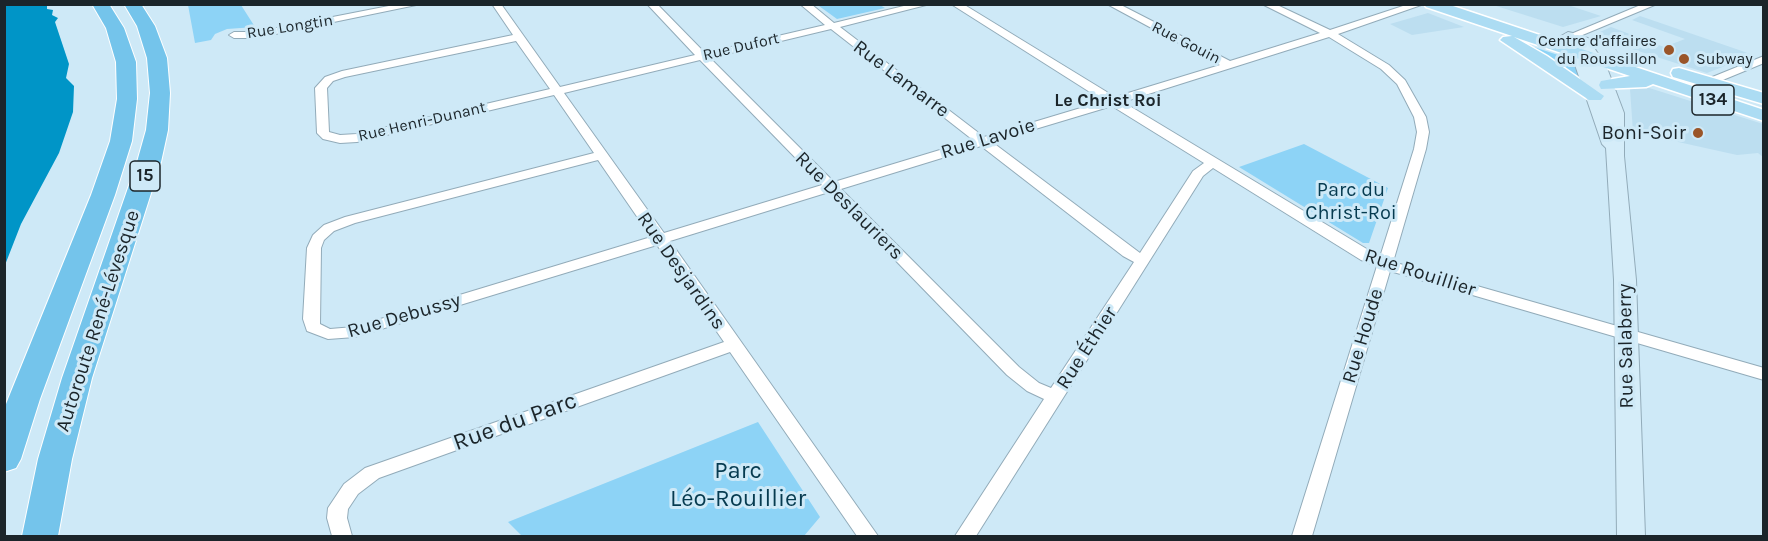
<!DOCTYPE html>
<html>
<head>
<meta charset="utf-8">
<style>
	body { margin:0 }
	#map { position:relative; width:1768px; height:541px; overflow:hidden; background:#cee9f7; font-family:Karla,sans-serif }
	canvas { display:block }
	.frame { position:absolute; inset:0; border:6px solid #1b252a; pointer-events:none }
</style>
</head>
<body>
<div id="map">
<canvas width="1768" height="541"></canvas>
<div class="frame"></div>
</div>
<script>
const g = document.querySelector('canvas').getContext('2d');
g.lineJoin = 'round';
function fillPath(path, color) { g.fillStyle = color; g.fill(path, 'evenodd'); }
const shape = rows => new Path2D(rows.map(r => 'M' + r).join(''));
function strokePath(path, color, width, dash) { g.strokeStyle = color; g.lineWidth = width; g.lineCap = dash ? 'butt' : 'round'; g.setLineDash(dash || []); g.stroke(path); }
function label(font, color, halo, rows, align = 'center') {
  g.font = font + ' Karla,sans-serif'; g.lineWidth = 6; g.setLineDash([]); g.textBaseline = 'middle'; g.strokeStyle = halo; g.fillStyle = color; for (const [text, x, y, turn = 0] of rows) {
    g.save(); g.translate(x, y); g.rotate((+turn || 0) * Math.PI / 180); g.textAlign = isNaN(turn) ? turn : align; if (halo) g.strokeText(text, 0, 0); g.fillText(text, 0, 0); g.restore();
  }
}
const built = shape([
	[1493,5,1568,5,1601,16,1563,27],
	[1428,13,1464,27,1412,35,1390,24],
	[1640,16,1742,51,1753,55,1707,73,1591,36,1611,27,1664,47,1685,39,1632,20],
	[1643,86,1763,124,1763,157,1758,153,1737,155,1633,132,1630,89,1631,87]
]);
const green = shape([
	[828,4,880,5,885,8,837,19,819,6],
	[188,5,241,5,255,27,227,29,215,34,211,40,195,43],
	[1528,45,1573,60,1583,83],
	[1304,144,1388,188,1369,243,1363,243,1239,167],
	[758,422,820,517,804,536,522,536,508,522]
]);
const water = shape([
	[5,4,47,5,47,9,53,10,52,15,58,18,55,22,69,64,66,78,74,86,73,112,59,153,21,224,5,265]
]);
const street = shape([
	[399,4,421,4,256,38,234,38,229,35,234,32,256,32,399,4],
	[492,4,501,4,560,87,695,55,647,4,657,4,705,53,825,25,800,4,811,4,834,23,912,4,930,4,840,27,984,137,1104,101,951,4,963,4,1115,97,1220,65,1107,4,1119,4,1230,61,1320,33,1262,4,1275,4,1330,30,1409,4,1424,4,1338,34,1389,65,1405,80,1426,117,1429,132,1426,149,1393,262,1764,368,1764,380,1390,271,1312,536,1292,536,1377,266,1361,260,1213,168,1203,176,976,536,955,536,1044,399,1027,391,1007,375,829,192,670,241,878,536,857,536,730,352,379,478,358,494,348,509,347,518,352,536,332,536,327,518,328,508,344,484,365,468,724,342,657,245,355,337,328,339,307,331,303,319,307,248,313,235,324,225,345,217,594,153,554,95,357,142,340,143,323,139,317,133,315,88,325,77,342,71,513,35,492,4],
	[831,29,973,140,834,182,710,58,831,29],
	[1329,37,1381,69,1397,84,1414,117,1417,132,1414,149,1380,257,1123,102,1329,37],
	[516,41,550,89,357,134,340,135,329,132,327,88,333,81,345,77,516,41],
	[700,60,822,185,664,233,564,93,700,60],
	[1112,106,1204,163,1193,171,1140,253,992,142,1112,106],
	[981,146,1123,256,1134,262,1051,388,1039,383,1019,367,841,189,981,146],
	[598,160,651,237,354,327,330,329,320,324,321,248,324,240,334,231,355,223,598,160],
	[1643,4,1657,4,1556,46,1547,44,1643,4],
	[1764,56,1764,63,1713,84,1697,95,1693,96,1687,93,1705,80,1764,56]
]);
const secondary = shape([
	[1568,32,1573,33,1577,39,1583,37,1588,38,1607,68,1624,113,1624,156,1636,280,1645,536,1617,536,1614,280,1606,148,1602,144,1574,62,1561,36,1568,32]
]);
const primary = shape([
	[1424,4,1447,4,1764,110,1764,121,1653,84,1646,87,1601,89,1599,85,1601,81,1630,76,1514,37,1547,56,1604,96,1601,100,1589,100,1500,40,1503,37,1512,36,1426,7,1424,4],
	[1679,68,1764,93,1764,104,1673,77,1671,73,1673,69,1679,68]
]);
const highway = shape([
	[92,4,109,4,124,28,136,62,137,99,132,141,115,195,40,399,21,459,16,468,4,472,4,409,91,195,110,141,117,99,116,62,106,28,92,4],
	[124,4,141,4,155,26,167,58,170,93,168,130,161,162,92,378,72,459,58,536,22,536,38,459,62,378,137,162,146,130,150,93,147,58,137,26,124,4]
]);
const markers = [
	[1669,50,6,"#9a5529"],
	[1684,59,6,"#9a5529"],
	[1698,133,6,"#9a5529"]
];
const farStreetnames = [
	["Rue Longtin",290,27,-9],
	["Rue Gouin",1186,43,27],
	["Rue Dufort",741,47,-13],
	["Rue Henri-Dunant",422,122,-13]
];
const farPoinames = [
	["Centre d'affaires",1657,41],
	["du Roussillon",1657,59],
	["Subway",1696,59,"left"]
];
const shields = [
	[1713,100,42],
	[145,176,30]
];
const shieldNames = [
	["134",1713,100],
	["15",145,176]
];
const farNeighbourhoodnames = [
	["Le Christ Roi",1108,101]
];
const streetNames = [
	["Rue Lamarre",901,79,37],
	["Rue Lavoie",988,139,-17],
	["Rue Deslauriers",849,206,45],
	["Rue Desjardins",681,271,55],
	["Rue Rouillier",1420,273,18],
	["Rue Debussy",404,316,-16],
	["Autoroute René-Lévesque",98,321,-72],
	["Rue Houde",1363,336,-73],
	["Rue Salaberry",1626,346,-91],
	["Rue Éthier",1087,348,-57]
];
const poiNames = [
	["Boni-Soir",1686,133]
];
const parkNames = [
	["Parc du",1351,190],
	["Christ-Roi",1351,213]
];
const nearStreetnames = [
	["Rue du Parc",515,422,-20]
];
const nearParknames = [
	["Parc",738,471],
	["Léo-Rouillier",738,499]
];
fillPath(built, '#bcdef0');
fillPath(green, '#8dd3f6');
fillPath(water, '#0095c7');
strokePath(street, '#92abb9', 2);
strokePath(secondary, '#92abb9', 2);
strokePath(primary, '#fff', 3);
strokePath(highway, '#fff', 2);
fillPath(street, '#fff');
fillPath(secondary, '#d5edf9');
fillPath(primary, '#acdcf3');
fillPath(highway, '#74c4eb');
for (const [x, y, r, color] of markers) { const dot = new Path2D(); dot.arc(x, y, r, 0, 2 * Math.PI); g.fillStyle = color; g.fill(dot); strokePath(dot, '#cee9f7', 2); }
label('16px', '#1b252a', '#cee9f7', farStreetnames);
label('16px', '#1b252a', '#cee9f7', farPoinames, 'right');
for (const [x, y, w] of shields) { const box = new Path2D(); box.roundRect(x - w / 2, y - 15, w, 30, 4.5); g.fillStyle = '#cee9f7'; g.fill(box); strokePath(box, '#1b252a', 1.5); }
label('bold 18px', '#1b252a', null, shieldNames);
label('bold 18px', '#1b252a', '#cee9f7', farNeighbourhoodnames);
label('20px', '#1b252a', '#cee9f7', streetNames);
label('20px', '#1b252a', '#cee9f7', poiNames, 'right');
label('20px', '#063b50', '#cee9f7', parkNames);
label('24px', '#1b252a', '#cee9f7', nearStreetnames);
label('24px', '#063b50', '#cee9f7', nearParknames);
</script>
</body>
</html>
